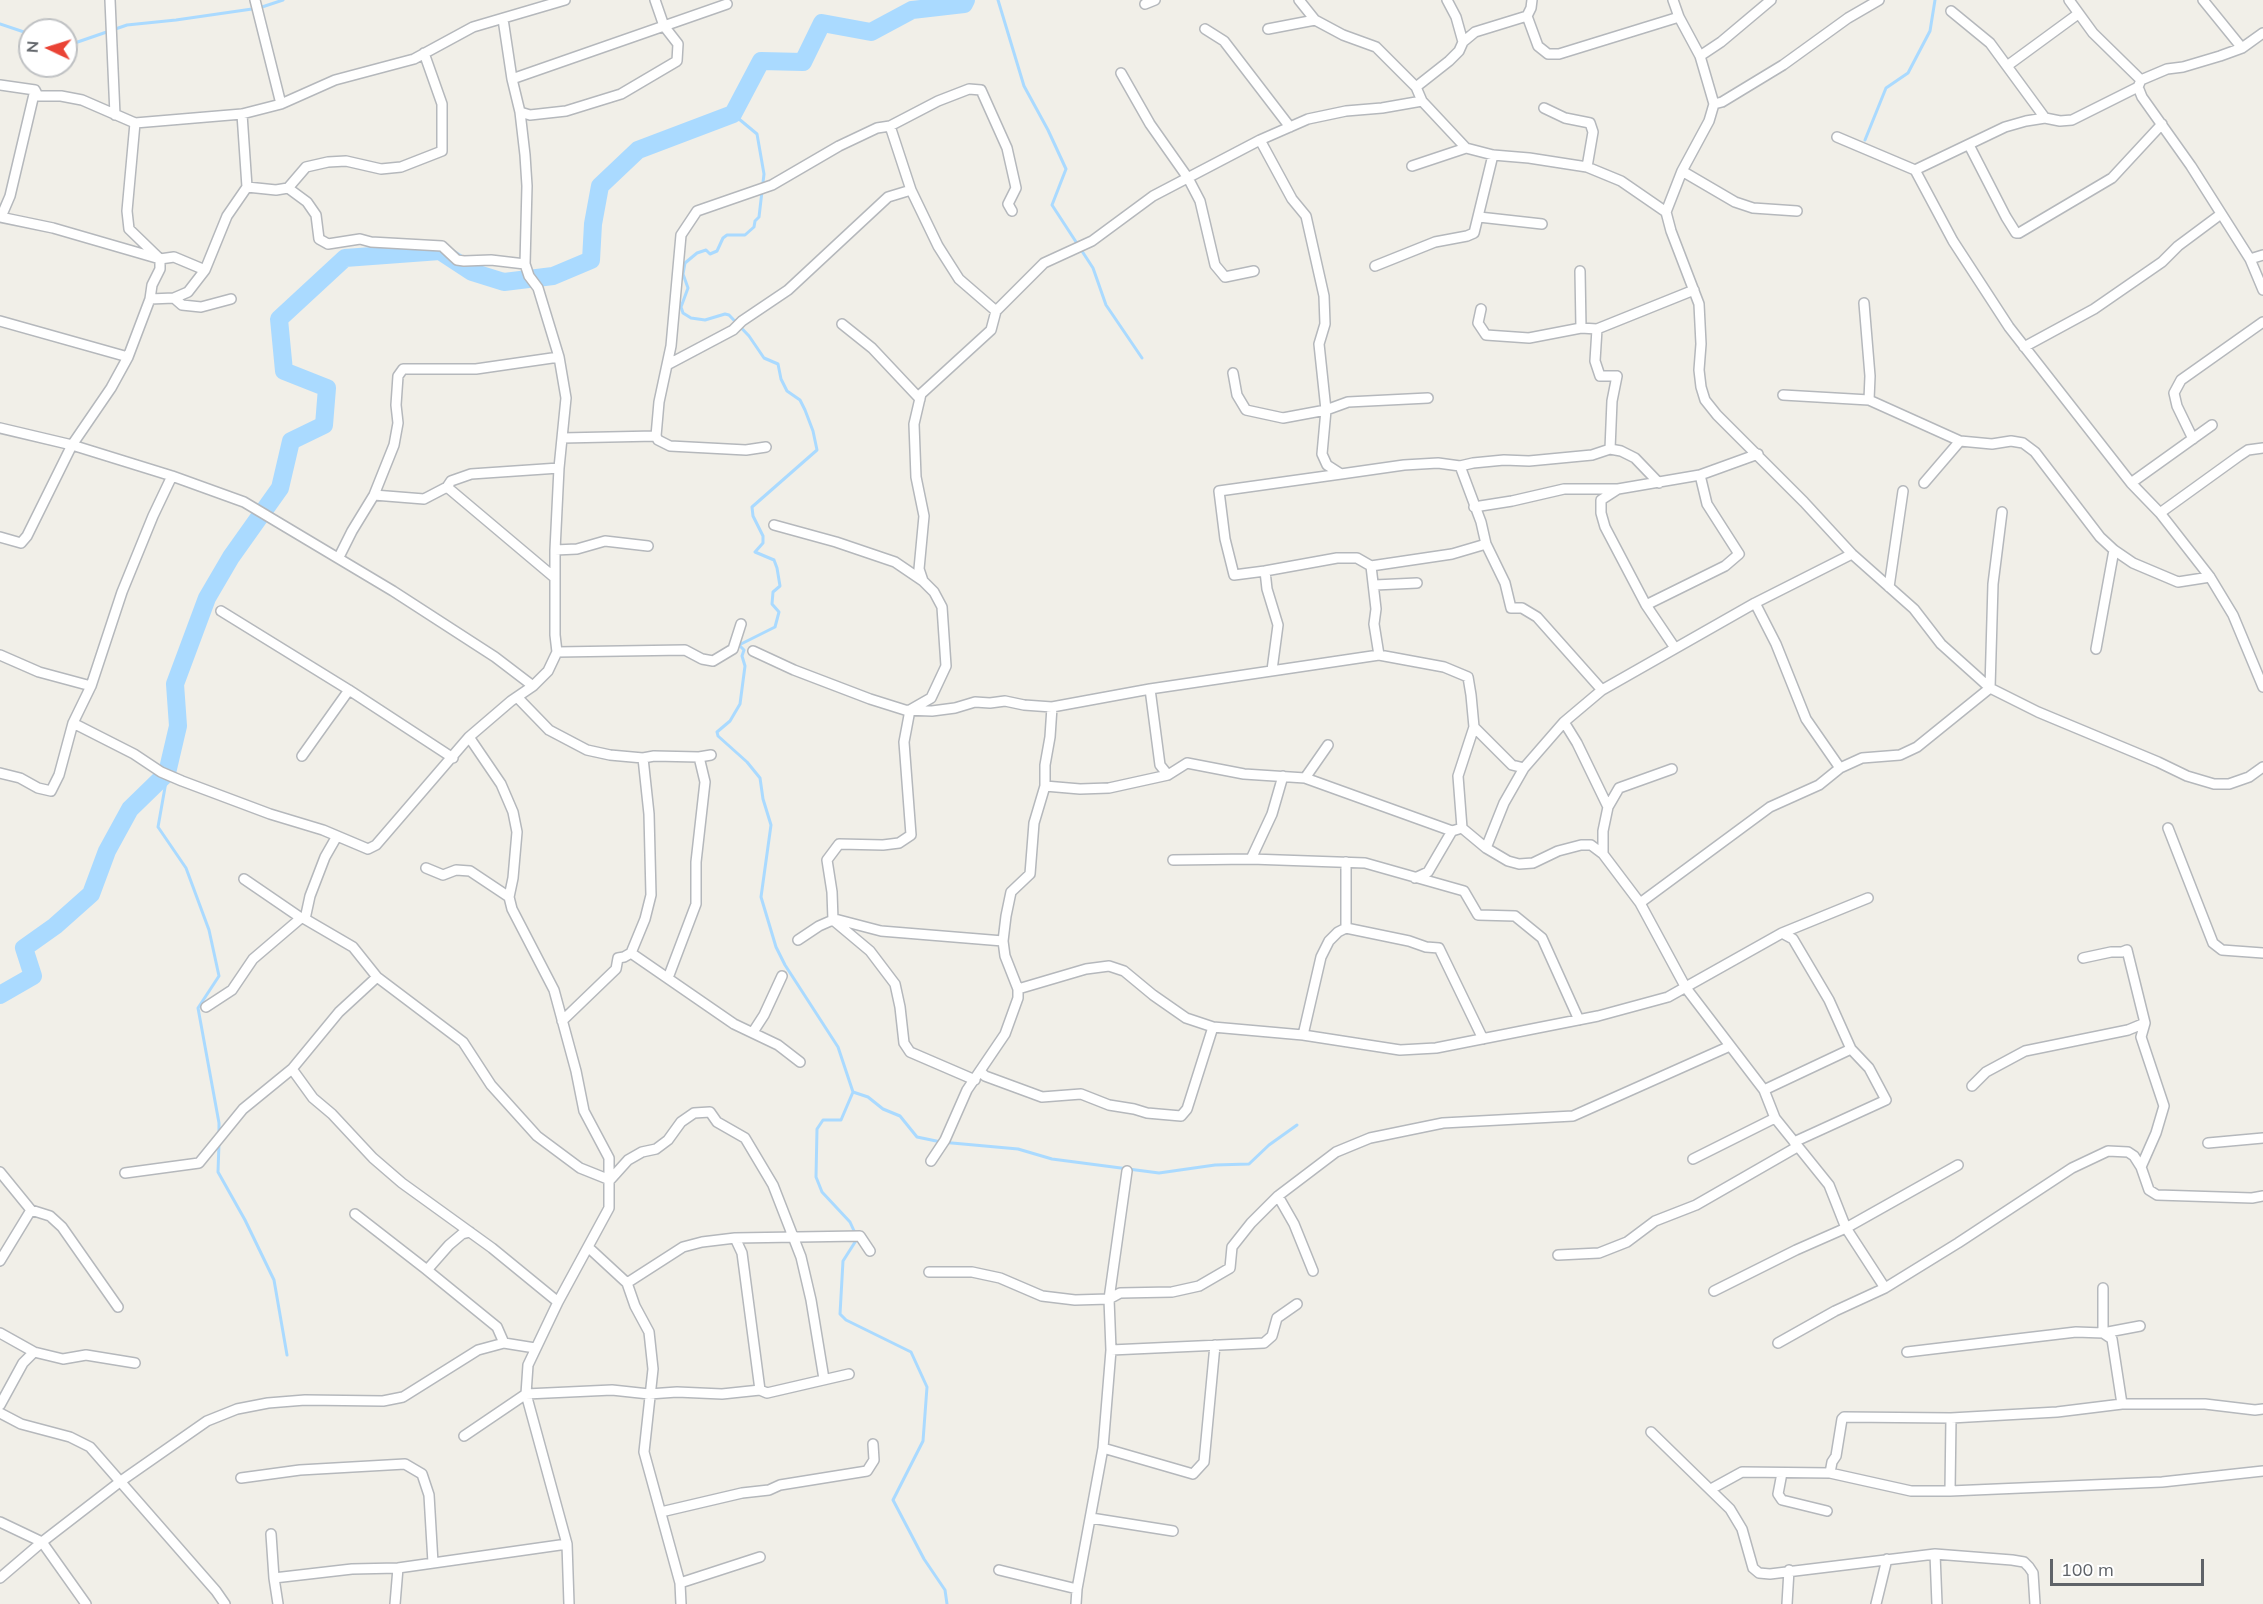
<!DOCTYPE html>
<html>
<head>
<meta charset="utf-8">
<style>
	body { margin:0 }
	#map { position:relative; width:2263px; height:1604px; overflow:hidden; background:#f1efe8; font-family:Mulish,sans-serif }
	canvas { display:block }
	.north { position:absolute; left:18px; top:18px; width:60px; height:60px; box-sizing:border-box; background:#fff; border:2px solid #bfc1c3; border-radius:50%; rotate:274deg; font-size:16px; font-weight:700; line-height:24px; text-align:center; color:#5f6368 }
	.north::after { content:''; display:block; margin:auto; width:21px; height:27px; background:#ea4335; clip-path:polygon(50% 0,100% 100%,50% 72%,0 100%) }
	.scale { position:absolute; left:2050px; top:1559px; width:154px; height:27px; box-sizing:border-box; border:3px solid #5f6368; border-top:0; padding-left:8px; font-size:18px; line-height:21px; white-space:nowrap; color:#5f6368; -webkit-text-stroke:4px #fff; paint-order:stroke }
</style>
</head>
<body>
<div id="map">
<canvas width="2263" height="1604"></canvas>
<div class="north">N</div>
<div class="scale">100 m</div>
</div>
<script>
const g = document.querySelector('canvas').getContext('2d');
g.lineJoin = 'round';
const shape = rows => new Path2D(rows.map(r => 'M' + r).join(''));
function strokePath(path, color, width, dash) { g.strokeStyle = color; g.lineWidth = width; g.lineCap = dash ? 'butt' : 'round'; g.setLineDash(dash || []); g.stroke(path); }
const stream = shape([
	[998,0,1024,86,1048,130,1066,169,1052,205,1093,268,1106,305,1142,358],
	[0,24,30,34],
	[66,46,127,25,176,20,259,8,283,0],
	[733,114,757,134,764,174,759,217,755,221,754,227,745,235,727,235,723,238,717,251,710,254,706,250,697,253,685,263,683,274,688,288,681,307,683,313,691,318,705,320,725,314,729,315,749,336,764,358,778,364,781,379,787,391,800,400,805,410,813,431,817,450,752,507,753,516,763,536,763,543,755,552,774,560,777,568,780,586,773,592,772,604,779,612,775,627,739,645,744,650,742,656,745,666,740,704,730,721,717,732,718,736,747,762,760,778,763,799,771,825,761,897,776,947,785,965,838,1047,853,1092,841,1120,823,1120,817,1129,816,1177,822,1192,850,1222,855,1233],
	[1865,140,1886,88,1908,73,1930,31,1935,0],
	[167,776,158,827,186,868,209,930,219,976,198,1008,219,1123,219,1134],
	[853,1092,868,1097,883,1109,900,1116,917,1137,941,1142,1018,1149,1052,1159,1159,1173,1215,1165,1249,1164,1269,1145,1297,1125],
	[219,1143,218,1172,245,1220,274,1280,287,1355],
	[857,1239,843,1261,840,1314,846,1320,911,1352,927,1387,923,1441,893,1500,924,1559,945,1590,947,1604]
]);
const river = shape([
	[0,995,33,976,24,948,55,926,91,894,107,851,130,809,167,773,178,726,175,684,207,598,231,557,280,488,291,441,324,425,327,388,284,371,279,319,345,258,440,251,472,272,504,282,553,276,591,260,593,224,600,186,638,150,733,114,761,61,803,62,822,23,871,32,912,10,964,4,966,0]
]);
const street = shape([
	[110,0,115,115],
	[255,0,281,104],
	[1299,0,1315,20,1343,35,1376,47,1416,87,1422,101,1466,148,1493,155,1529,158,1587,167,1621,181,1666,212],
	[1447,0,1456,17,1463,42],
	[1673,0,1679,17,1700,56,1714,104,1709,121,1682,171,1666,212,1671,231,1699,304,1701,344,1699,370,1701,387,1705,400,1717,415,1804,502,1852,554,1914,609,1941,644,1990,688,2038,712,2158,762,2187,776,2214,784,2229,784,2249,777,2263,767],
	[2069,0,2093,33,2141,80,2138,87,2142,97,2191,166,2250,259,2263,255],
	[2203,0,2242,48],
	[1145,4,1155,0],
	[1951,11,1990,43,2045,118],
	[1527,16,1538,46,1548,54,1559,54,1679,17],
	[503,19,512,79,520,112,525,155,527,186,525,264,529,276,538,288,559,357,566,398,559,468,555,550,555,635,557,652,548,671,533,686],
	[1205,29,1224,41,1290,127],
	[1268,29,1315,20],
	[1700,56,1721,42,1771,0],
	[2007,66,2078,14],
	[1121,73,1150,124,1188,178,1200,201,1215,265,1225,277,1254,271],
	[512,79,727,4],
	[2141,80,2167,69,2183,67,2220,56,2242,48,2263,33],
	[0,85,35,90,38,96,61,96,82,100,135,123,242,114,281,104,335,80,414,59,473,27,565,0],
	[1416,87,1449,61,1459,51,1463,42,1475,32,1527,16,1531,8,1532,0],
	[1714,104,1722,102,1783,65,1848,18,1879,0],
	[1544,108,1565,118,1590,123,1593,132,1587,167],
	[520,112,530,115,566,111,621,94,677,61,678,44,664,26,655,0],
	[890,126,911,190,938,246,959,279,996,311],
	[1837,137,1915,170,1953,241,2009,327,2131,483,2160,513,2210,577,2233,615,2263,687],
	[1260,140,1292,199,1306,216,1324,296,1325,324,1319,344,1326,410,1322,454,1327,465,1341,474,1404,465,1438,463,1460,466,1473,463,1504,460,1529,461,1592,455,1610,449],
	[1969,145,2006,217,2016,233,2019,233,2112,178,2162,124],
	[1412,166,1466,148],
	[1915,170,2005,127,2026,121,2045,118,2060,121,2072,120,2138,87],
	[1682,171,1735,202,1753,208,1797,211],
	[247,187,276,190,288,188,306,167,328,162,346,161,381,169,401,167,442,151,442,104,424,53],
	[288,188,307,202,316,215,319,239,328,244,360,239,371,242,442,246,457,260,464,261,491,260,525,264],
	[0,217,53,228,160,259,174,257,205,270,227,216,247,187,242,114],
	[1,217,10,196,35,90],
	[1479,217,1542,224],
	[2250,259,2263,290],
	[1375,266,1435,242,1467,236,1474,233,1493,155],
	[1580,271,1581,328],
	[174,298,182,305,201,307,231,299],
	[150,299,174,298,188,292,205,270],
	[1864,303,1870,376,1869,400],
	[1481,309,1478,323,1486,335,1529,338,1581,328,1597,329],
	[0,321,128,357],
	[842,324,872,348,920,399],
	[2024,347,2094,309,2162,262,2178,246,2221,214],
	[667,365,733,330,742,321,788,290,888,197,911,190],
	[1233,373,1237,395,1246,410,1283,418,1326,410,1348,402,1428,398],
	[1783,395,1869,400,1960,441,1992,444,2011,441,2023,443,2035,452,2100,537,2114,550,2133,563,2178,582,2210,577],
	[0,428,72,445,172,476,244,502,393,591,495,657,533,686,511,701,469,737,501,784,513,812,517,832,513,878,509,897,512,909,554,990,576,1071,584,1111,609,1158,609,1208,558,1302,528,1365,526,1394,567,1544,569,1604],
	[656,436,659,402,671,346,681,235,697,211,772,185,839,146,877,128,890,126,938,101,969,89,981,90,1007,148,1016,188,1008,204,1012,211],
	[562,438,656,436,658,440,670,446,746,450,766,447],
	[2193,439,2177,406,2174,393,2181,380,2263,322],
	[1659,483,1635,458,1621,451,1610,449,1612,401,1617,376,1600,376,1595,361,1597,329,1694,290],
	[1924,483,1960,441],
	[2131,483,2212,425],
	[447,487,451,481,471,474,559,468],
	[1618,489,1601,500,1601,513,1605,527,1646,605,1675,648],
	[374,495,424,499,447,487,555,578],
	[1474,507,1512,501,1564,489,1618,489,1700,475,1758,454],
	[2160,513,2239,456,2248,450,2263,448],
	[774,525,836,542,895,562,923,581],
	[0,537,21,543,27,536,72,445,111,388,128,357,150,299,152,285,160,269,160,259,129,229,127,211,135,123],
	[1486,544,1505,583,1511,608,1522,608,1537,617,1602,690],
	[555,550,577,549,605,541,648,546],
	[339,557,352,531,374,495,394,445,398,423,396,405,398,376,403,369,476,369,559,357],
	[1371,566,1376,609,1374,624,1379,655],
	[1265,571,1337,558,1357,558,1371,566,1452,554,1486,544,1481,522,1460,466],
	[1375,585,1417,583],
	[1889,587,1903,491],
	[1755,603,1776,644,1806,719,1840,768],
	[1646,605,1725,566,1739,554,1707,504,1700,475],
	[221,611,349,690,453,758],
	[2096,649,2114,550],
	[753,651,794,670,870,699,905,710,932,711,955,708,975,702,990,703,1005,701,1024,705,1052,707,1150,689,1379,655,1444,667,1468,677,1471,695,1474,727,1458,776,1462,828],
	[557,652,685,650,702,659,713,661,733,649,741,624],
	[0,655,39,672,91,686],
	[1272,670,1278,625,1267,589,1265,571,1234,575,1225,539,1219,491,1341,474],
	[1150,689,1160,765,1168,775],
	[517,697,549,730,587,750,610,755,643,758,654,756,699,757,711,755],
	[1564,722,1577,743,1608,807,1603,831,1603,854],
	[73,723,134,754,161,772,182,781,270,814,323,830,368,849,376,845,469,737],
	[1474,727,1512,765,1524,768,1564,722,1602,690,1755,603,1852,554],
	[302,756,349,690],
	[0,773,20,778,38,788,51,791,59,775,73,723,91,686,122,592,153,516,172,476],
	[1305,778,1328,745],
	[1045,786,1080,789,1109,788,1168,775,1187,763,1244,774,1305,778,1452,831,1462,828,1486,848,1508,861,1519,864,1533,863,1558,851,1581,845,1591,845,1603,854,1640,903,1686,988,1764,1090,1775,1118,1829,1185,1846,1228,1885,1288],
	[1608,807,1619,788,1672,769],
	[2168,828,2213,943,2222,950,2263,953],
	[1486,848,1504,803,1524,768],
	[1251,859,1272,814,1283,776],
	[1173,860,1251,859,1365,863,1464,891,1478,915,1515,916,1542,938,1579,1020],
	[426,868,443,875,456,870,470,871,509,897],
	[1415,878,1428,872,1452,831],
	[244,879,301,918],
	[1640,903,1770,807,1819,785,1840,768,1862,758,1900,755,1917,747,1990,688,1993,584,2002,512],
	[305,919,310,896,325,857,337,836],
	[1346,928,1409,941,1426,947,1439,948,1483,1039],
	[1782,933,1793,939,1829,1000,1851,1049,1869,1068,1886,1100,1794,1142],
	[798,940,819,926,835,919,881,931,1003,941],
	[631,953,645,919,651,895,649,814,643,758],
	[2083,958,2111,952,2122,952,2127,950,2145,1023,2141,1037,2164,1106,2156,1133,2141,1167],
	[668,978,696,904,696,862,705,782,699,757],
	[1018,989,1086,969,1109,966,1124,971,1153,995,1186,1018,1213,1027,1303,1035,1400,1050,1436,1048,1598,1016,1668,997,1782,933,1868,898],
	[206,1007,232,990,253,959,301,918,305,919,353,947,377,977,463,1042,491,1085,537,1136,580,1168,610,1180,628,1160,642,1152,656,1149,668,1140,681,1122,694,1113,710,1112,717,1122,745,1138,773,1185,801,1257,811,1300,824,1379],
	[562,1021,616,969,618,958,624,957,631,953,734,1024,778,1045,800,1062],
	[753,1032,764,1015,782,976],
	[1303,1035,1321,957,1329,941,1338,932,1346,928,1346,862],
	[292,1069,313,1098,332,1114,373,1158,402,1183,492,1248,558,1302],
	[981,1072,985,1076,1042,1097,1081,1094,1109,1105,1134,1109,1147,1113,1181,1116,1187,1109,1213,1027],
	[975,1080,910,1052,904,1043,900,1007,895,984,870,951,833,920,832,892,827,860,839,844,883,845,899,843,911,835,904,742,910,710,931,698,946,666,942,607,934,592,923,581,919,569,924,516,916,477,914,424,921,394,991,330,996,311,1044,263,1092,241,1153,196,1260,140,1308,119,1346,111,1382,108,1422,101],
	[1972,1086,1986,1072,2025,1051,2128,1030,2145,1023],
	[1764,1090,1851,1049],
	[2208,1143,2263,1138],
	[1693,1159,1775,1118],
	[931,1161,945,1140,967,1090,1005,1034,1018,998,1018,989,1005,956,1003,941,1006,916,1011,892,1030,874,1034,823,1045,786,1045,765,1050,737,1052,707],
	[0,1172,31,1210],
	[125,1173,199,1163,243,1109,292,1069,339,1012,377,977],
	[1278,1196,1294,1224,1313,1271],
	[355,1214,427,1270,497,1327,504,1343],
	[735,1238,742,1253,760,1390],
	[588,1247,627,1283,635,1306,649,1332,653,1369,644,1452,680,1583,681,1604],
	[1558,1255,1599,1253,1627,1242,1655,1221,1696,1205,1797,1147],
	[0,1261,31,1210,50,1216,62,1227,118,1307],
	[427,1270,449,1245,462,1234,470,1232],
	[929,1272,972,1272,1000,1278,1042,1296,1075,1300,1109,1299,1120,1293,1172,1292,1199,1286,1230,1268,1232,1247,1251,1223,1278,1196,1336,1152,1370,1138,1443,1123,1573,1116,1730,1046],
	[627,1283,683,1247,702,1242,735,1238,860,1236,870,1251],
	[1714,1291,1796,1250,1846,1228,1958,1165],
	[0,1333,34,1352],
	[2103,1333,2112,1339,2122,1404],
	[2103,1333,2103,1288],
	[1778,1343,1835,1311,1885,1288,1958,1243,2072,1168,2108,1151,2128,1152,2134,1156,2141,1167,2149,1190,2157,1195,2252,1198,2263,1196],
	[1111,1350,1264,1343,1272,1336,1277,1318,1297,1304],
	[1907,1352,2076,1332,2103,1333,2140,1326],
	[0,1405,23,1363,34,1352,63,1359,86,1355,135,1363],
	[0,1413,21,1424,70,1437,90,1447,216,1591,225,1604],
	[1651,1432,1730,1509,1742,1529,1753,1568,1759,1573,1770,1574,1935,1554,2012,1560,2024,1562,2029,1567,2033,1573,2035,1604],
	[464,1436,526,1394,612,1390,649,1394,677,1392,722,1394,760,1390,767,1393,849,1374],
	[1103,1448,1193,1474,1204,1462,1215,1345],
	[1782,1473,1778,1494,1782,1500,1827,1511],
	[1830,1473,1832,1462,1836,1456,1842,1419,1844,1417,1951,1418,2057,1412,2122,1404,2205,1404,2255,1410,2263,1409],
	[241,1478,300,1470,405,1464,422,1474,429,1495,433,1563],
	[1711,1489,1742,1472,1830,1473,1911,1491,1950,1491,2162,1482,2263,1471],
	[1950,1491,1951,1418],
	[661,1512,742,1493,769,1490,780,1485,867,1471,874,1460,873,1444],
	[1091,1518,1173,1531],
	[0,1522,42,1542,86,1604],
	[271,1534,274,1578,278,1604],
	[1935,1554,1937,1604],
	[999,1570,1077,1589],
	[0,1578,42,1542,121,1481,207,1421,237,1409,268,1403,305,1400,383,1401,403,1397,478,1350,504,1343,535,1348],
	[274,1578,352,1569,398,1568,567,1544],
	[680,1583,760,1557],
	[395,1604,398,1568],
	[1076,1604,1077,1589,1103,1448,1111,1350,1109,1299,1127,1171],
	[1787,1604,1789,1570],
	[1876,1604,1887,1559]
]);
strokePath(stream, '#aadaff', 3);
strokePath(river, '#aadaff', 18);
strokePath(street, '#b5b8bc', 12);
strokePath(street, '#fff', 9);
</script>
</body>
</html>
